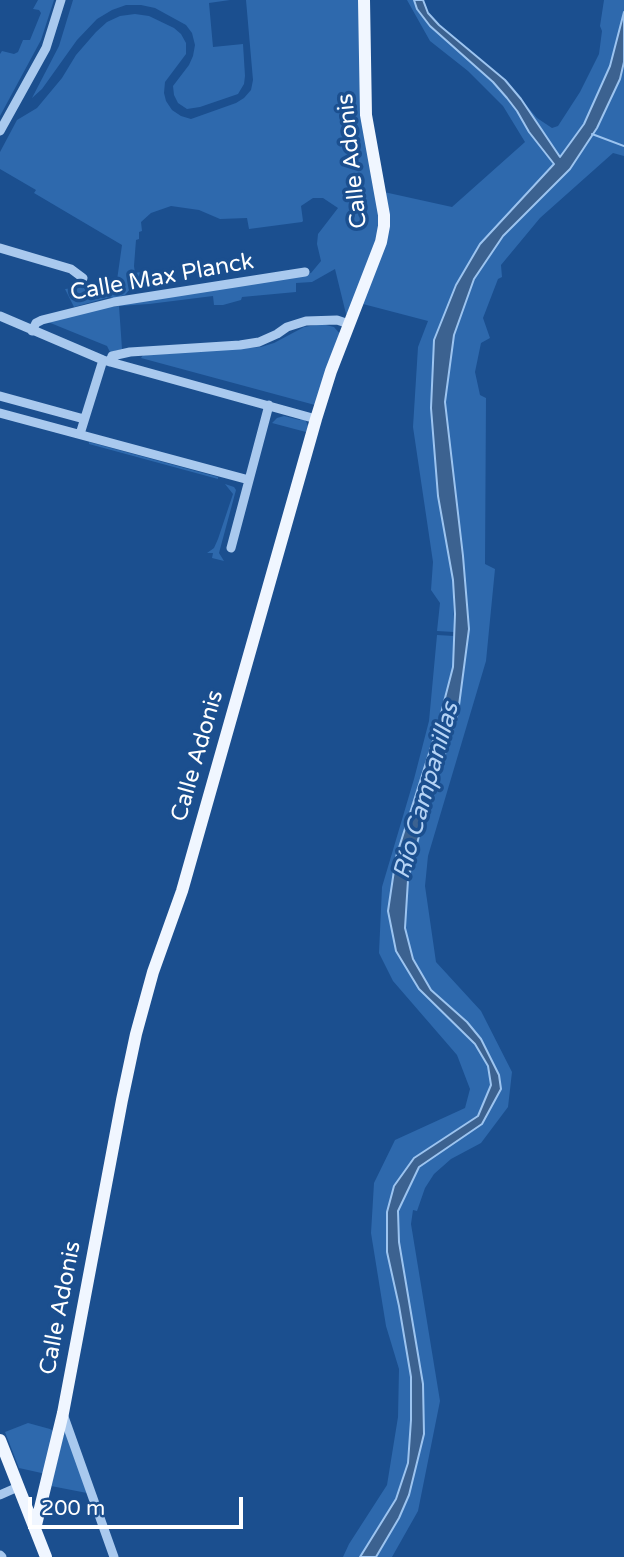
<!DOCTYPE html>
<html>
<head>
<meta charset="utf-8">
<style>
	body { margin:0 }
	#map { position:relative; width:624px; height:1557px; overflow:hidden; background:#1b4f8f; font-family:"Varela Round",sans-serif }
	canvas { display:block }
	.scale { position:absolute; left:28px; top:1497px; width:215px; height:32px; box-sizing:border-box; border:4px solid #fff; border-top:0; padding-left:9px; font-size:21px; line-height:24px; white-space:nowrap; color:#fff; -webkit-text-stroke:5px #1b4f8f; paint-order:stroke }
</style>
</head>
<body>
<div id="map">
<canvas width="624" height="1557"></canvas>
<div class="scale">200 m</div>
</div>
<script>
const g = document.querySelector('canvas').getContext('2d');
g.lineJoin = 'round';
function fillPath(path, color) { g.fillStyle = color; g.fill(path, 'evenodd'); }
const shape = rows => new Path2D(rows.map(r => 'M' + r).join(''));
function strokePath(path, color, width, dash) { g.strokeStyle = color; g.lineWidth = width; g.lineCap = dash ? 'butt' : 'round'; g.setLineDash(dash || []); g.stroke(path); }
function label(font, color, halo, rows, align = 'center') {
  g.font = font + ' "Varela Round",sans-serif'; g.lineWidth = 7; g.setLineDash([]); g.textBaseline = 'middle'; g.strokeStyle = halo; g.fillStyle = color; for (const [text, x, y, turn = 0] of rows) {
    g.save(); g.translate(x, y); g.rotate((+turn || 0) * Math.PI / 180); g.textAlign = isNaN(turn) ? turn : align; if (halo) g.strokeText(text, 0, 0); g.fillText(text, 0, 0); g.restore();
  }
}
const green = shape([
	[38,0,54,0,41,40,0,116,0,54,2,51,14,54,18,52,23,40,30,40,41,13,39,10,33,9],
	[73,0,230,0,209,3,213,47,243,44,245,76,244,84,238,94,200,107,187,109,178,103,174,95,173,86,189,65,193,56,195,45,192,33,186,25,155,8,141,5,126,5,112,10,97,19,77,40,42,89,32,98,59,46],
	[246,0,360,0,382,225,349,314,346,314,335,269,312,282,296,283,296,292,242,297,241,300,223,305,214,305,213,296,149,304,119,306,122,349,110,352,107,346,48,322,111,306,115,307,119,306,119,304,311,273,321,261,317,244,318,234,338,208,323,198,313,198,301,206,303,221,302,222,249,229,247,218,220,219,199,210,171,206,151,213,141,222,142,231,139,232,139,239,136,240,134,266,135,273,141,272,141,270,147,269,148,273,140,277,125,295,121,296,120,298,114,299,110,297,74,307,65,289,109,284,116,287,122,245,34,193,36,190,0,169,0,152,17,120,37,108,62,78,76,55,96,32,107,22,120,16,135,14,149,16,174,28,181,34,186,43,186,54,165,82,164,93,166,101,172,110,181,116,191,119,236,103,244,98,251,90,253,80],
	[407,0,414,0,417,9,430,26,493,82,517,111,529,132,554,164,526,193,434,340,431,408,438,496,453,580,454,632,437,631,440,603,431,590,433,562,413,427,418,347,428,321,363,304,388,233,384,192,452,207,525,142,503,106,468,71,430,41],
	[604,0,624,0,624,12,610,66,584,124,560,157,521,99,537,118,552,128,558,126,580,92,599,54,602,31,600,26],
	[624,62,624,156,613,153,540,218,501,265,502,277,498,279,483,318,490,338,481,343,475,372,480,395,486,398,485,564,495,569,486,661,428,856,425,886,436,962,481,1011,512,1072,508,1107,481,1143,451,1159,434,1174,425,1188,417,1211,413,1210,411,1224,440,1401,418,1511,392,1557,376,1557,399,1518,409,1495,424,1434,399,1242,398,1211,419,1167,482,1124,501,1089,481,1039,467,1022,431,990,413,959,405,928,408,880,419,836,458,713,469,629,463,556,445,402,454,335,474,279,503,236,570,169,597,128,620,79],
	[322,324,334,327,340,334,315,405,141,358,143,355,261,347,274,343,304,327],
	[284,416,300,420,301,418,306,421,308,426,306,432,272,423,277,418],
	[89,442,218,477,218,479,89,444],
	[225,484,234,487,236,490,219,553,224,561,212,558,213,553,207,553,214,548,218,539,233,494],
	[437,635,454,636,453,668,422,776,396,857,388,911,419,989,475,1044,488,1066,491,1085,478,1116,415,1158,394,1186,387,1252,399,1306,411,1377,411,1420,408,1463,396,1499,360,1557,343,1557,349,1544,387,1485,398,1417,399,1369,386,1326,371,1233,374,1183,395,1140,465,1108,470,1089,457,1055,393,981,379,953,382,887,414,779,429,721],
	[28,1423,50,1429,55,1432,46,1474,19,1468,5,1432],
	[65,1429,87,1493,51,1486]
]);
const water = shape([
	[414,0,423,0,428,13,439,25,505,80,521,99,560,157,584,124,610,66,624,12,624,62,620,79,597,128,570,169,503,236,474,279,454,335,445,402,463,556,469,629,458,713,419,836,408,880,405,928,413,959,431,990,467,1022,481,1039,499,1075,501,1089,482,1124,419,1167,398,1211,399,1242,423,1384,424,1434,409,1495,399,1518,376,1557,360,1557,396,1499,408,1463,411,1420,411,1377,399,1306,387,1252,387,1212,394,1186,414,1158,478,1116,491,1085,488,1066,475,1044,419,989,396,951,388,911,396,857,438,725,453,667,455,614,453,580,438,496,431,408,434,340,456,285,480,244,554,164,529,132,517,111,507,98,493,82,430,26,417,9,414,0]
]);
const stream = shape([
	[592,134,624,146]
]);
const minor = shape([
	[0,131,46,48,61,0],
	[0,248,71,269,83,278],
	[0,316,103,360,316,419],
	[32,331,36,323,42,320,114,302,305,272],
	[110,362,112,356,130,352,240,345,259,342,277,334,287,327,306,321,337,320,349,324],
	[0,396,84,419],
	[0,413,249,480],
	[80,434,103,360],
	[231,548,269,405],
	[63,1414,114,1557],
	[0,1495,18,1487],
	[0,1555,2,1557]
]);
const major = shape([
	[0,1440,46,1557],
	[35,1529,63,1413,122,1100,136,1034,153,972,182,891,316,419,331,371,381,242,384,226,384,215,366,115,364,0]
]);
const streetNames = [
	["Calle Adonis",353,161,-96],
	["Calle Max Planck",162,278,-10],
	["Calle Adonis",198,756,-74],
	["Calle Adonis",61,1308,-79]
];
const waterNames = [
	["Río Campanillas",427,791,-74]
];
fillPath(green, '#2e69ad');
fillPath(water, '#3c6290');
strokePath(water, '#9cc4f0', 2);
strokePath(stream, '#9cc4f0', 2);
strokePath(minor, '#a9c9ee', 9);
strokePath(major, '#f0f6ff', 12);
label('23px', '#fff', '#1b4f8f', streetNames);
label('italic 24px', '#b5d3f5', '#1b4f8f', waterNames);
</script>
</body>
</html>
